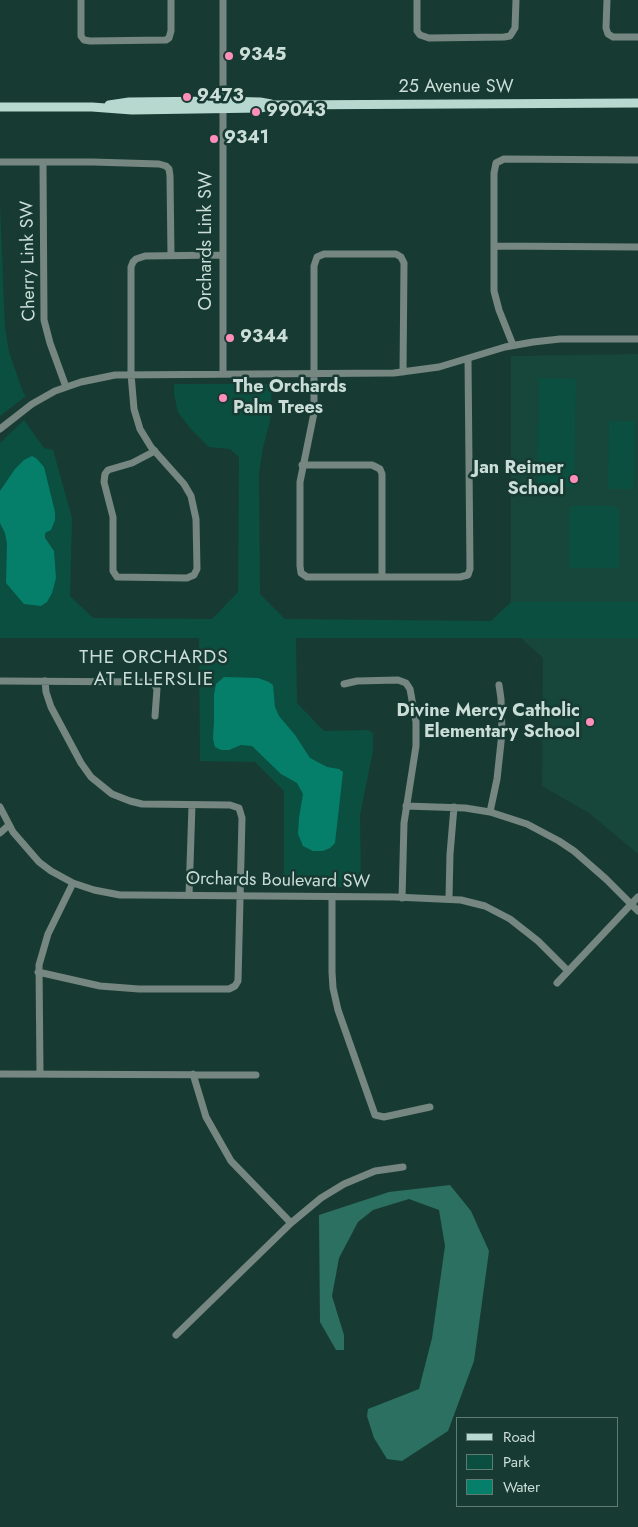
<!DOCTYPE html>
<html>
<head>
<meta charset="utf-8">
<style>
	body { margin:0 }
	#map { position:relative; width:638px; height:1527px; overflow:hidden; background:#173b32; font-family:Jost,sans-serif }
	canvas { display:block }
	.legend { position:absolute; left:456px; top:1417px; width:162px; height:90px; box-sizing:border-box; background:#173b32; border:1px solid #5f7c74; margin:0; padding:6px 9px; list-style:none; font-size:15px; color:#caddd7 }
	.legend li { display:flex; align-items:center; gap:10px; height:25px }
	.legend b { width:25px; border:1px solid #5f7c74 }
</style>
</head>
<body>
<div id="map">
<canvas width="638" height="1527"></canvas>
<ul class="legend">
<li><b style="height:6px;background:#b7d8ce"></b>Road</li>
<li><b style="height:14px;background:#0b4f41"></b>Park</li>
<li><b style="height:14px;background:#057f69"></b>Water</li>
</ul>
</div>
<script>
const g = document.querySelector('canvas').getContext('2d');
g.lineJoin = 'round';
function fillPath(path, color) { g.fillStyle = color; g.fill(path, 'evenodd'); }
const shape = rows => new Path2D(rows.map(r => 'M' + r).join(''));
function strokePath(path, color, width, dash) { g.strokeStyle = color; g.lineWidth = width; g.lineCap = dash ? 'butt' : 'round'; g.setLineDash(dash || []); g.stroke(path); }
function label(font, color, halo, rows, align = 'center') {
  g.font = font + ' Jost,sans-serif'; g.lineWidth = 5; g.setLineDash([]); g.textBaseline = 'middle'; g.strokeStyle = halo; g.fillStyle = color; for (const [text, x, y, turn = 0] of rows) {
    g.save(); g.translate(x, y); g.rotate((+turn || 0) * Math.PI / 180); g.textAlign = isNaN(turn) ? turn : align; if (halo) g.strokeText(text, 0, 0); g.fillText(text, 0, 0); g.restore();
  }
}
const built = shape([
	[638,354,638,602,511,602,511,356],
	[521,638,638,638,638,854,589,813,542,786,543,658]
]);
const green = shape([
	[0,204,5,328,9,352,23,392,26,396,0,416],
	[539,378,576,379,574,487,537,486],
	[174,384,272,384,270,421,263,448,259,473,260,594,285,619,491,621,511,602,638,602,638,638,296,638,297,703,324,731,368,730,373,733,373,751,360,815,361,887,284,887,284,791,255,762,200,761,199,638,0,638,0,443,24,420,44,448,53,450,72,518,70,596,93,618,212,619,238,592,239,457,230,449,209,447,189,427,178,412,174,394],
	[609,421,635,421,634,489,608,489],
	[570,506,615,506,619,511,619,568,570,568]
]);
const forest = shape([
	[450,1185,471,1211,489,1251,474,1361,448,1431,402,1461,387,1459,374,1438,367,1416,368,1409,419,1389,432,1338,445,1246,439,1210,409,1199,373,1210,358,1222,339,1258,332,1296,344,1335,344,1350,336,1350,320,1322,319,1215,389,1192]
]);
const water = shape([
	[32,456,37,459,44,467,55,512,55,520,51,530,45,533,45,538,54,551,56,578,52,593,47,602,41,606,24,604,6,583,7,544,5,533,0,523,0,491,15,469,24,460],
	[224,677,258,678,269,682,273,685,275,707,279,716,295,735,310,758,327,767,339,769,343,772,335,843,330,848,323,851,313,851,303,846,298,834,299,818,303,794,297,783,281,774,252,746,241,745,229,750,221,750,215,747,213,739,214,721,214,695,216,684]
]);
const minor = shape([
	[81,0,81,36,84,40,90,41,166,40,169,38,171,31,171,0],
	[223,0,223,374],
	[417,0,417,31,420,35,429,38,504,37,510,36,515,28,516,0],
	[607,0,606,28,608,34,613,37,638,37],
	[0,162,93,162,159,164,166,166,169,169,170,176,171,255],
	[43,162,44,320,50,343,66,387],
	[494,246,638,247],
	[513,345,499,310,494,291,494,173,496,163,504,159,638,160],
	[403,372,404,263,401,257,396,254,324,254,317,257,314,266,314,413,300,482,300,566,301,573,307,577,460,577,468,575,470,569,468,359],
	[0,429,32,404,55,391,81,382,115,375,394,373,439,367,505,347,533,342,560,339,638,339],
	[155,451,132,463,108,470,105,474,104,482,113,517,113,571,117,577,187,578,194,575,197,569,196,519,191,496,184,484,151,447,140,429,134,409,131,374,131,267,133,262,136,259,145,256,222,255],
	[302,465,372,465,380,469,382,474,382,577],
	[0,681,151,682,154,684,157,689,155,716],
	[344,684,357,681,398,680,406,683,410,689,416,722,416,746,404,823,402,898],
	[406,806,465,808,490,812,527,824,559,841,574,851,606,879,638,911],
	[0,807,13,832,39,862,51,871,73,883,94,890,120,895,133,895,395,897,461,900,485,906,510,919,538,941,568,971],
	[490,812,497,779,502,733,501,699,499,685],
	[0,833,9,825],
	[189,895,192,805],
	[332,897,332,972,333,988,338,1010,375,1115,384,1117,430,1107],
	[449,898,450,854,454,807],
	[38,972,100,986,139,989,229,989,235,986,238,981,242,818,239,808,230,805,142,804,130,801,112,794,91,777,81,763,51,707,46,692,45,681],
	[557,983,638,897],
	[40,1073,39,965,48,934,73,883],
	[0,1074,256,1075],
	[291,1223,321,1198,344,1184,375,1171,403,1167],
	[176,1335,291,1223,231,1161,206,1117,193,1074]
]);
const major = shape([
	[109,105,129,102,222,101,260,102,271,104],
	[0,107,92,107,132,110,260,108,275,105,638,103]
]);
const markers = [
	[229,56,5,"#ff8ebb"],
	[187,97,5,"#ff8ebb"],
	[256,112,5,"#ff8ebb"],
	[214,139,5,"#ff8ebb"],
	[230,338,5,"#ff8ebb"],
	[223,398,5,"#ff8ebb"],
	[574,479,5,"#ff8ebb"],
	[590,722,5,"#ff8ebb"]
];
const poiNames = [
	["9345",239,56],
	["9473",197,97],
	["99043",266,112],
	["9341",224,139],
	["9344",240,338],
	["The Orchards",233,388],
	["Palm Trees",233,409],
	["Jan Reimer",564,469,"right"],
	["School",564,490,"right"],
	["Divine Mercy Catholic",580,712,"right"],
	["Elementary School",580,733,"right"]
];
const streetNames = [
	["25 Avenue SW",456,88],
	["Orchards Link SW",207,241,-90],
	["Cherry Link SW",29,261,-91],
	["Orchards Boulevard SW",278,881,1]
];
const neighbourhoodNames = [
	["THE ORCHARDS",154,658],
	["AT ELLERSLIE",154,680]
];
fillPath(built, '#17463b');
fillPath(green, '#0b4f41');
fillPath(forest, '#2b7060');
fillPath(water, '#057f69');
strokePath(minor, '#768681', 7);
strokePath(major, '#b7d8ce', 9);
for (const [x, y, r, color] of markers) { const dot = new Path2D(); dot.arc(x, y, r, 0, 2 * Math.PI); g.fillStyle = color; g.fill(dot); strokePath(dot, '#173b32', 2); }
label('bold 18px', '#caddd7', '#173b32', poiNames, 'left');
label('18px', '#caddd7', '#173b32', streetNames);
g.letterSpacing = '1px';
label('19px', '#caddd7', '#173b32', neighbourhoodNames);
g.letterSpacing = '0px';
</script>
</body>
</html>
